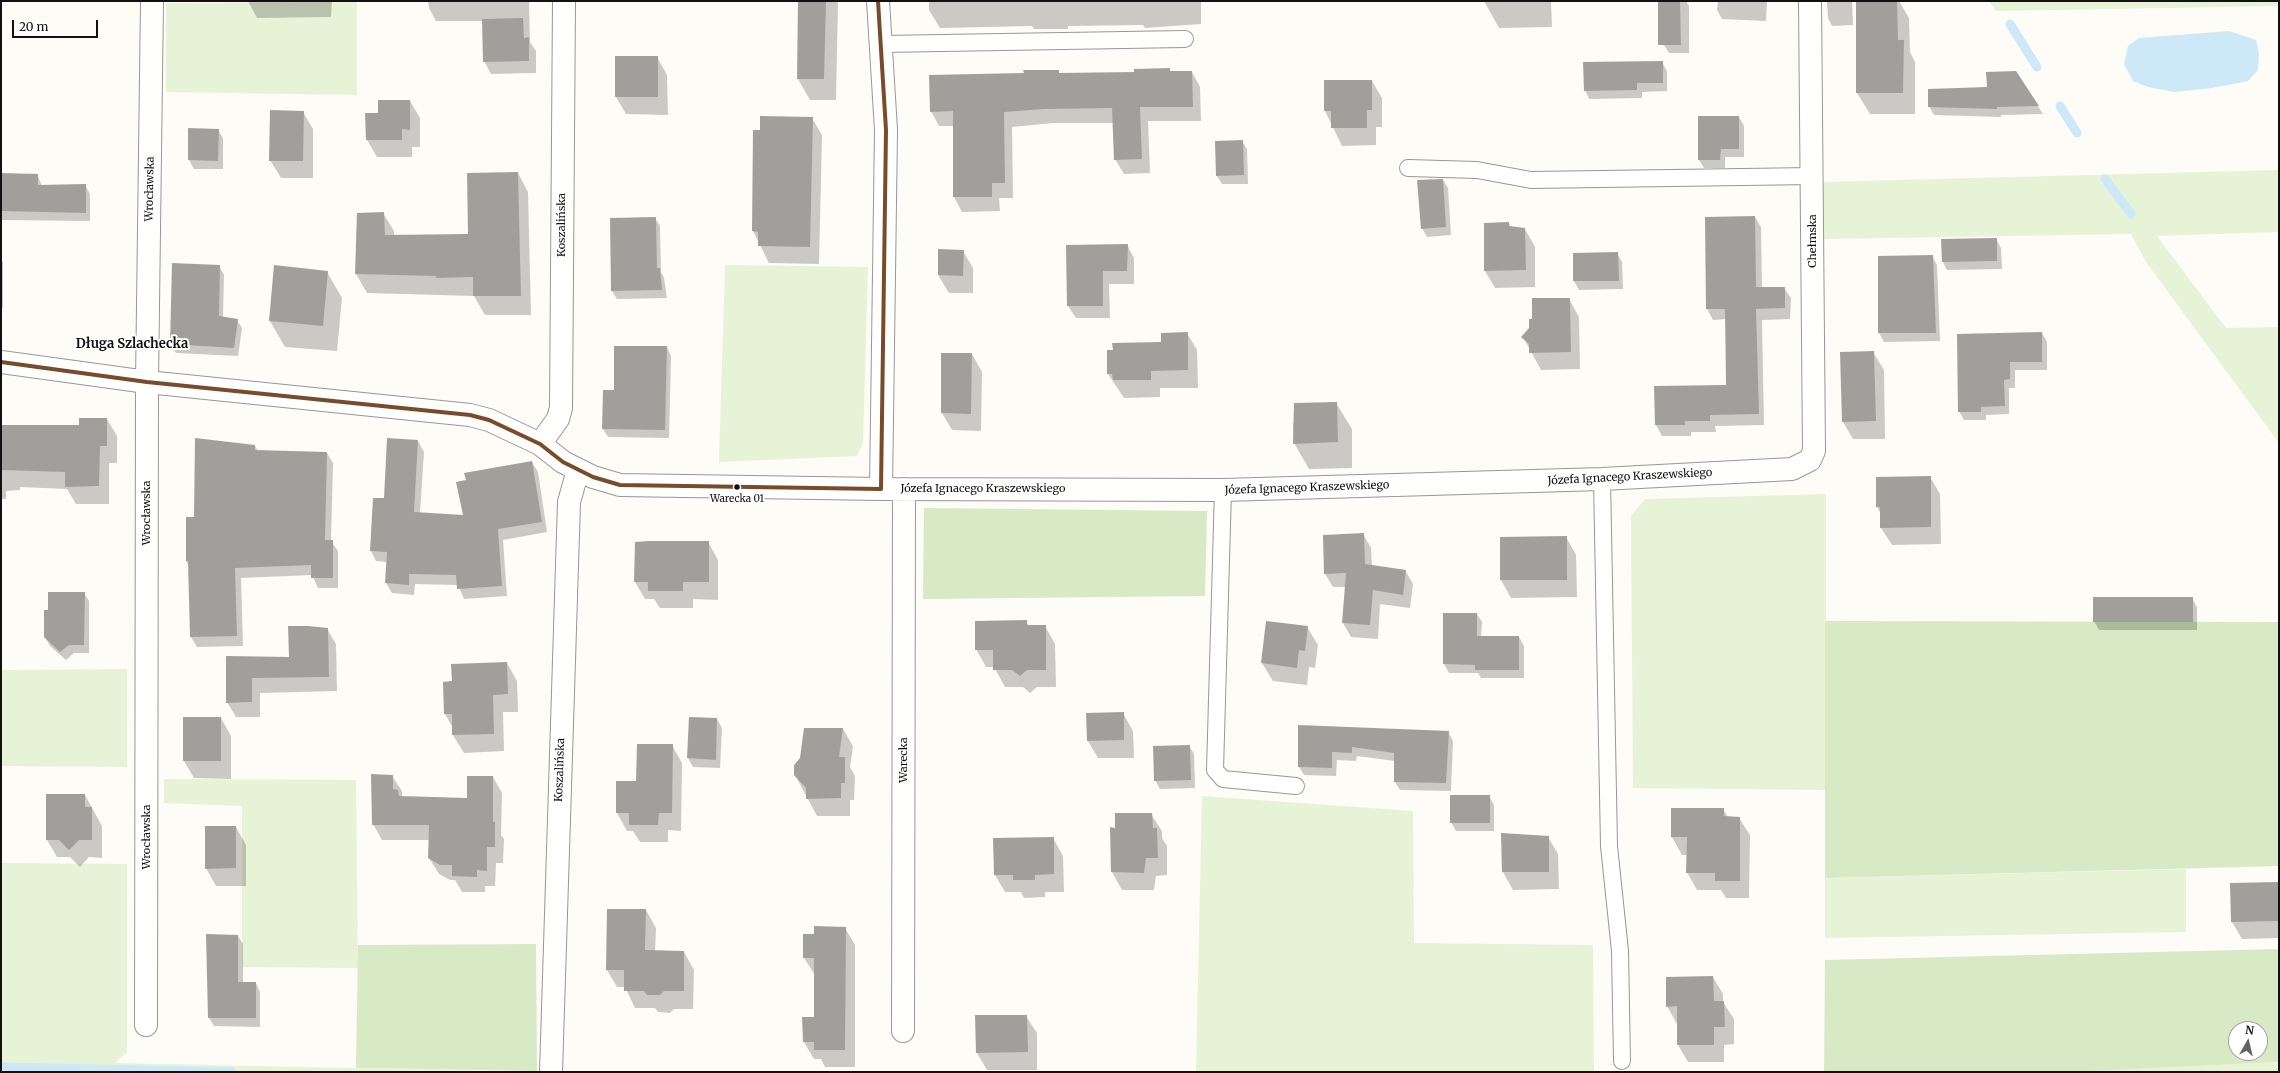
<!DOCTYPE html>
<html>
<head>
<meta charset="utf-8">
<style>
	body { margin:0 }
	#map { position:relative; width:2280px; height:1073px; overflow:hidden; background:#fdfcf7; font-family:Merriweather,serif }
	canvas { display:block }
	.frame { position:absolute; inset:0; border:2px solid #111; pointer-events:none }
	.north { position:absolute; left:2228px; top:1021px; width:40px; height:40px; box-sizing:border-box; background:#fff; border:1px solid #a0a0a0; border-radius:50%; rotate:8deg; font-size:11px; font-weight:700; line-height:16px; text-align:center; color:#111 }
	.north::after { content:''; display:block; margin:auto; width:14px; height:18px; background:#646362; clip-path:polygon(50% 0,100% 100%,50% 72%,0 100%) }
	.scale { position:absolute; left:12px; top:20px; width:86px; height:18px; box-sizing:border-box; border:2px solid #111; border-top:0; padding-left:5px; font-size:12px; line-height:14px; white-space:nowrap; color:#111; -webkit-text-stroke:3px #fff; paint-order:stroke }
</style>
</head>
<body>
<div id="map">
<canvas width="2280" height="1073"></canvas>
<div class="frame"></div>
<div class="north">N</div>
<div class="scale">20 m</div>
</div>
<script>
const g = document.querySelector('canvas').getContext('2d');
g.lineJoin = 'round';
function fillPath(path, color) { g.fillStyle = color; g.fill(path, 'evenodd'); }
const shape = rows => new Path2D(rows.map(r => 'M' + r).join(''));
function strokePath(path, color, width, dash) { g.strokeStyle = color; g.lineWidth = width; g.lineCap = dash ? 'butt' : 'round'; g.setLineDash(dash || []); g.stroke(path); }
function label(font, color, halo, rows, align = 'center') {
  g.font = font + ' Merriweather,serif'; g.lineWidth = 4; g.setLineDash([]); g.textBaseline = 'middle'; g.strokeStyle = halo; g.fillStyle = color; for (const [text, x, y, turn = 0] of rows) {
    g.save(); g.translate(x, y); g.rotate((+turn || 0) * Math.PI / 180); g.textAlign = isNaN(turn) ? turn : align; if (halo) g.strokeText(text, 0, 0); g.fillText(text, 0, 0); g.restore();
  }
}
const green = shape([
	[1989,1,2279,1,2279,6,1996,11],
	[357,2,357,95,166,92,166,3],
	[2279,170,2279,232,2157,236,2226,328,2279,327,2279,443,2146,262,2131,234,1822,239,1823,182],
	[725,265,868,267,863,443,857,456,719,462],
	[1826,494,1826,790,1633,788,1631,516,1645,499],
	[127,669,127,767,1,766,1,670],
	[164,779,356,780,358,968,242,967,242,806,164,803],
	[1202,796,1413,811,1414,943,1593,945,1594,1072,1196,1072],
	[1,863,127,864,127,1052,115,1063,537,1072,1,1072],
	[2186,869,2186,932,1825,938,1825,878],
	[2279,1062,2279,1072,2073,1072]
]);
const forest = shape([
	[924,508,1207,511,1205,596,923,599],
	[1825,621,2279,622,2279,866,1825,878],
	[536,944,537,1071,356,1068,358,945],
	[2279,949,2279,1062,2073,1072,1824,1072,1825,960],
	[2236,1029,2260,1029,2260,1053,2236,1053]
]);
const water = shape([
	[2229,31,2256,40,2259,54,2258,70,2248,81,2212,88,2174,92,2148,87,2133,81,2124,64,2128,46,2139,38]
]);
const shadow = shape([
	[248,1,332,1,331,17,257,18],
	[428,1,529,1,530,42,536,51,536,73,491,74,484,61,483,21,436,21,429,8],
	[799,1,838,1,836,100,810,100,798,79],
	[929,1,1201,1,1201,24,1145,28,1143,25,1068,26,1068,29,1034,29,1032,26,940,28,929,10],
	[1484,1,1551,1,1552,27,1499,28],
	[1663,1,1686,1,1689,6,1689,53,1669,53,1664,45],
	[1718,1,1767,1,1766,21,1722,19,1717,10],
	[1827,1,1852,1,1853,25,1832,26,1828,18],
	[1857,1,1899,1,1909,18,1910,52,1915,62,1915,114,1870,114,1857,93],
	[657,57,667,75,668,115,626,114,616,97],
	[1662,62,1667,71,1667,91,1642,92,1642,98,1589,99,1585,90],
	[1169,69,1171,72,1192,72,1200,87,1201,121,1148,121,1150,173,1124,174,1115,159,1114,123,1053,123,1012,127,1013,198,999,198,1000,211,962,212,954,197,954,126,939,126,931,111,1025,74,1058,71,1060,74,1135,73],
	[2016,72,2043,114,2001,115,2001,117,1934,115,1929,106,1988,88],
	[1372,81,1382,98,1382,127,1376,127,1376,145,1342,146,1325,111],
	[410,101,420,118,420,147,412,147,412,157,377,157,367,140,379,114],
	[303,112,313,129,313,178,281,178,270,160],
	[1739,117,1744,126,1744,157,1725,157,1725,168,1704,168,1699,160],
	[812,118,822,135,819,264,769,263,753,231,753,192,760,132],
	[189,129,218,130,223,138,223,169,194,169,189,160],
	[1242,141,1247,149,1248,184,1222,184,1217,176],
	[518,173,528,192,531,315,485,315,474,296,367,293,356,274,383,213,394,231,394,236,469,235],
	[1,174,37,174,42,186,85,185,90,194,90,221,1,220],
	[1443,180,1448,188,1451,235,1427,237,1422,228],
	[1755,217,1761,227,1762,288,1784,288,1791,298,1790,319,1762,320,1764,425,1715,426,1716,432,1691,432,1691,436,1662,436,1656,425,1655,387,1727,386,1726,319,1713,320,1707,309],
	[655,218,660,226,661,272,664,278,667,298,617,299,612,291],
	[1509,223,1511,227,1525,229,1535,247,1535,287,1495,288,1485,271],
	[1996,239,2001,248,2002,269,1947,270,1943,262],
	[1127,245,1134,258,1134,284,1109,284,1110,318,1076,318,1068,306],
	[939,250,963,251,973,268,973,293,949,293,938,275],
	[1617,253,1622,262,1623,289,1579,290,1574,281,1574,254],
	[1932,256,1937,265,1940,341,1884,342,1879,333,1879,257],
	[1,259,3,262,3,308,1,308],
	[219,266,224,275,223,318,237,320,242,328,238,356,176,353,171,344],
	[327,272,342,298,337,351,285,347,270,321],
	[1569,299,1579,317,1580,369,1541,370,1523,337],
	[1187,333,1197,350,1198,388,1160,388,1160,397,1124,398,1108,374,1162,343],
	[2042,333,2047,342,2047,370,2015,370,2015,388,2009,388,2009,414,1986,415,1986,420,1964,420,1959,411,1958,335],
	[667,347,671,356,669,438,608,437,603,429,615,391],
	[1873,352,1884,370,1885,439,1853,439,1843,422],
	[972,354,982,372,981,431,952,430,942,413],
	[1336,403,1352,429,1352,468,1309,469,1294,443,1293,423],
	[107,419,117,436,117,463,109,463,109,504,76,504,67,489,20,487,20,490,6,491,6,499,1,499,1,426,80,426],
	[418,441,424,452,420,513,464,516,532,462,538,472,547,532,503,540,507,596,464,599,458,585,415,584,414,595,392,593,386,583,387,562,376,561,371,551,374,499,385,499],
	[255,446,258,451,327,453,333,463,331,541,338,551,338,588,318,588,312,575,241,578,243,646,197,647,191,637,189,566,186,561,195,518],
	[1930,477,1940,494,1941,544,1892,545,1881,528,1881,514,1877,507,1877,478],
	[1363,534,1371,548,1372,566,1405,570,1413,584,1410,608,1380,604,1378,639,1351,637,1343,623,1346,587,1333,587,1325,574],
	[1566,537,1576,555,1577,597,1511,598,1501,580,1501,538],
	[708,542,718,560,718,600,693,599,693,608,660,608,654,599,645,599,635,582],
	[84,593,89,601,89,653,74,653,66,660,50,646,45,637,49,611],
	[2192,598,2197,607,2197,630,2099,630,2094,621],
	[1477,614,1482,622,1481,637,1519,637,1524,646,1524,678,1481,678,1478,673,1449,673,1444,664],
	[1026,621,1029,626,1045,626,1055,644,1056,687,1037,687,1030,693,1023,687,1005,687,994,667,986,667,976,649],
	[1307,627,1318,645,1315,668,1309,667,1307,685,1273,681,1262,663],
	[327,629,336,644,337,691,260,693,260,717,236,717,227,702,227,657,290,658],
	[507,663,517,681,518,712,503,712,504,751,464,753,453,735,453,728,445,714,453,682],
	[1123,713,1133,731,1134,758,1098,758,1088,741],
	[221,718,231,736,231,779,194,778,184,761],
	[690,718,717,719,722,728,720,768,693,767,688,758],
	[1299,726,1448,732,1453,741,1451,791,1400,790,1395,782,1395,761,1357,756,1356,761,1337,760,1336,776,1304,775,1299,767],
	[843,729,853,746,850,767,855,776,854,800,850,800,850,816,817,816,795,775],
	[672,745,682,763,681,831,668,830,668,842,640,842,633,831,627,831,617,813,617,782,637,782],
	[1189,746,1194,754,1195,788,1160,789,1155,780],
	[392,776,402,791,402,797,468,799,493,777,502,793,501,835,504,839,503,863,496,863,495,886,485,886,485,892,462,892,455,880,450,880,439,874,429,858,430,840,382,840,373,824],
	[85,795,102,826,102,858,89,857,80,867,70,857,57,857,47,840],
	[1489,796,1494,805,1494,831,1456,831,1451,822],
	[1672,809,1723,809,1728,817,1739,818,1750,835,1749,898,1726,898,1721,890,1697,890,1687,872,1687,855,1682,855,1672,837],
	[1151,814,1162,831,1162,838,1167,846,1167,875,1156,876,1154,890,1122,890,1112,872,1116,829],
	[236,827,246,845,246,886,216,886,206,868],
	[1502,834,1548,837,1558,854,1559,889,1513,890,1503,872],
	[1053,838,1063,856,1064,892,1045,892,1045,897,1024,898,1021,892,1005,892,995,875],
	[2279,883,2279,938,2242,939,2232,922],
	[646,910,656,928,655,952,684,952,694,970,693,1009,674,1009,670,1013,658,1012,655,1008,635,1008,625,987,617,987,607,970],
	[845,928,855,945,855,1067,825,1067,821,1059,814,1059,804,1042,815,1018,815,975,804,958,815,935],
	[238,936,243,944,243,983,256,983,260,992,260,1027,214,1026,209,1018],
	[1713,977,1723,994,1723,1002,1734,1019,1734,1044,1724,1045,1724,1062,1688,1062,1678,1045,1677,1024,1667,1006],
	[1026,1016,1037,1033,1037,1070,987,1070,977,1053]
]);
const stream = shape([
	[2010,24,2037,67],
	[2060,106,2077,133],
	[2105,179,2131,214],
	[1,1067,232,1072]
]);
const building = shape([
	[798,1,826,1,824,79,797,79],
	[1658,1,1680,1,1681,45,1658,45],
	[1856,1,1897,1,1898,40,1904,40,1903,93,1856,93],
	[523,18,524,38,529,37,529,61,483,62,482,19],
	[615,56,658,56,658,97,615,97],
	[1663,61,1663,83,1637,83,1637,90,1584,91,1583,62],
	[1170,68,1170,71,1192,71,1193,107,1140,107,1142,159,1114,160,1112,108,1044,109,1004,112,1005,183,992,183,992,197,953,197,953,111,930,112,929,75,1024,73,1023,70,1059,70,1059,73,1134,72,1134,69],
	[2016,71,2039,106,1997,107,1997,109,1928,107,1928,89,1987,87,1986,72],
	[1324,80,1372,80,1372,110,1367,110,1367,128,1331,128,1331,111,1324,111],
	[378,100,410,100,410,130,402,129,402,140,366,140,365,113,378,113],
	[270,110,304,111,303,161,269,161],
	[760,116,813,117,810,247,758,246,758,232,752,231,753,130,760,130],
	[1698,116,1739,116,1739,149,1721,149,1720,160,1698,160],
	[188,128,219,129,218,161,188,160],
	[1243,140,1244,175,1216,176,1215,141],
	[518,172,521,296,473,296,473,277,436,278,436,276,355,274,357,213,384,212,385,235,468,234,467,173],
	[1,173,38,174,38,185,86,184,86,213,1,211],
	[1443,179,1446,227,1421,229,1417,180],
	[1755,216,1756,287,1785,287,1785,308,1756,309,1759,414,1710,415,1710,421,1685,421,1685,425,1655,425,1654,386,1726,385,1725,309,1706,309,1705,217],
	[656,217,657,268,660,268,662,290,611,291,610,218],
	[1509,222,1509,226,1525,228,1526,270,1484,271,1484,223],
	[1997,238,1997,261,1942,262,1941,239],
	[1128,244,1127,271,1103,271,1103,306,1067,306,1066,245],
	[938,249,964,250,963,276,938,275],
	[1618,252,1619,281,1573,281,1573,253],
	[1933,255,1936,333,1878,333,1878,256],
	[172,263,220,265,219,316,238,319,234,348,170,344],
	[274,265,328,271,323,326,269,321],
	[1532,298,1570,298,1571,352,1529,353,1529,344,1521,337,1529,328,1529,319,1532,319],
	[1188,332,1188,370,1151,371,1151,380,1113,380,1112,374,1107,374,1107,350,1113,350,1112,343,1161,342,1161,333],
	[2042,332,2042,362,2010,362,2010,379,2004,380,2005,406,1981,407,1981,412,1958,412,1957,334],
	[614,346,667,346,665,430,602,429,603,390,614,390],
	[1874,351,1876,421,1842,422,1840,352],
	[941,353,972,353,971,414,941,413],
	[1337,402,1338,442,1293,444,1294,403],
	[79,418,107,418,107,446,100,446,99,486,65,487,65,472,1,470,1,425,79,425],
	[195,438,255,445,255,450,327,452,325,540,333,540,333,578,311,578,311,565,235,568,237,636,190,637,188,561,186,561,186,517,194,517],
	[387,438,418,440,414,512,463,515,456,482,466,480,464,473,532,461,542,522,498,529,502,586,457,589,456,575,409,574,409,585,385,583,387,552,370,551,373,498,384,498],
	[1931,476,1931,527,1880,528,1880,507,1876,507,1876,477],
	[1364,533,1365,564,1406,570,1403,595,1373,590,1370,625,1342,623,1346,573,1324,574,1323,535],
	[1567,536,1567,580,1500,580,1500,537],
	[649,541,709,541,709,582,683,582,683,591,648,591,648,582,634,582,635,542],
	[48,592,85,592,84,645,69,645,60,652,44,637,44,610,48,610],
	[2093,597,2193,597,2193,622,2093,622],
	[1443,613,1477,613,1477,636,1519,636,1519,670,1475,670,1475,665,1443,664],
	[1027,620,1027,625,1046,625,1046,670,1027,670,1020,676,1012,670,993,670,993,650,975,650,975,621],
	[1266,621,1308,626,1305,651,1299,650,1297,668,1261,663],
	[288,626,308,626,328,628,329,677,252,678,252,702,226,703,226,656,289,657],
	[507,662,508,694,493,695,494,734,452,735,452,714,444,714,443,682,452,681,451,664],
	[1124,712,1124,740,1087,741,1086,713],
	[183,717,221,717,221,761,183,761],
	[689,717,717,718,716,760,687,758],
	[1298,725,1449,731,1446,783,1394,782,1394,753,1352,747,1352,753,1332,752,1332,768,1298,767],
	[804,728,843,728,839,757,845,757,845,783,841,783,841,798,806,799,806,788,794,775,794,765,800,758],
	[637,744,673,744,672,813,659,813,658,825,629,825,629,813,616,813,616,781,636,781],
	[1190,745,1191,780,1154,781,1153,746],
	[371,774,393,775,393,789,398,790,399,796,467,798,467,776,493,776,493,822,495,822,495,847,487,847,487,871,477,870,477,877,452,876,452,865,440,865,428,858,429,825,372,825],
	[46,794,85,794,85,807,92,807,92,840,79,840,69,850,59,840,46,840],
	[1450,795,1490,795,1490,823,1450,823],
	[1671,808,1724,808,1724,816,1740,817,1740,881,1715,881,1715,873,1686,873,1687,837,1671,837],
	[1115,813,1152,813,1153,828,1157,828,1158,858,1146,858,1144,873,1111,872,1110,827,1115,828],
	[205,826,236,826,236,868,205,869],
	[1501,833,1549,836,1549,872,1502,872],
	[1054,837,1054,874,1035,875,1035,880,1013,880,1013,875,994,875,993,838],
	[2279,882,2279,921,2231,922,2230,883],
	[607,909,646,909,645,950,684,951,684,991,664,991,660,995,647,995,644,991,624,991,624,970,606,970],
	[814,926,846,927,845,1050,814,1050,814,1042,803,1042,802,1017,814,1017,814,958,803,958,803,934,814,934],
	[206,934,238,935,238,982,256,982,256,1018,208,1018],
	[1713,976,1714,1001,1724,1001,1725,1027,1714,1027,1714,1045,1677,1045,1677,1006,1666,1007,1666,977],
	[975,1015,1027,1015,1028,1052,976,1053]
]);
const lane = shape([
	[881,44,1185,39],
	[1408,168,1477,170,1531,180,1813,176],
	[1602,479,1609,846,1620,951,1622,1061],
	[1223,490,1215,770,1223,779,1296,786]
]);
const street = shape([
	[878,1,886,130,881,489],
	[1,362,147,382,470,415,489,420,540,444,563,462,593,477,620,485,881,489,1223,490,1602,479,1792,469,1810,460,1814,451,1810,1],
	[540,444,558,419,561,408,564,1],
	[146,1025,147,382,152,1],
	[903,1031,904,489],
	[551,1072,569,502,578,470]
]);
const bus1 = shape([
	[878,1,886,130,881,489],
	[1,362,147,382,470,415,489,420,540,444,563,462,593,477,620,485,881,489]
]);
const markers = [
	[737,487,3.5,"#111"]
];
const busNames = [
	["Warecka 01",737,499]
];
const streetNames = [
	["Wrocławska",150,189,-89],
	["Koszalińska",562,225,-90],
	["Chełmska",1813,241,-90],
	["Józefa Ignacego Kraszewskiego",1630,477,-3],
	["Józefa Ignacego Kraszewskiego",1307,488,-2],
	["Józefa Ignacego Kraszewskiego",983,489],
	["Wrocławska",147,513,-90],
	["Warecka",904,760,-90],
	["Koszalińska",560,770,-88],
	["Wrocławska",147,837,-90]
];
const quarterNames = [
	["Długa Szlachecka",132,344]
];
fillPath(green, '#e7f3d7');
fillPath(forest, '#d8eac5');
fillPath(water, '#cde8f7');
fillPath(shadow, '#0003');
strokePath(stream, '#cde8f7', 9);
fillPath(building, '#a19f9c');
strokePath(lane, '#979795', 18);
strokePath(street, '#979795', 24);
strokePath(lane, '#fffffe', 16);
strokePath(street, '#fffffe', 22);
strokePath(bus1, '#7a4b2a', 4);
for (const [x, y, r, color] of markers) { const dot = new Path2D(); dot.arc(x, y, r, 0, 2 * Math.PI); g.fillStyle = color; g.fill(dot); strokePath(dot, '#fff', 1.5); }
label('10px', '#111', '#fff', busNames);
label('11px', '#111', '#fff', streetNames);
label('bold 13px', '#111', '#fff', quarterNames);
</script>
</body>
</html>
